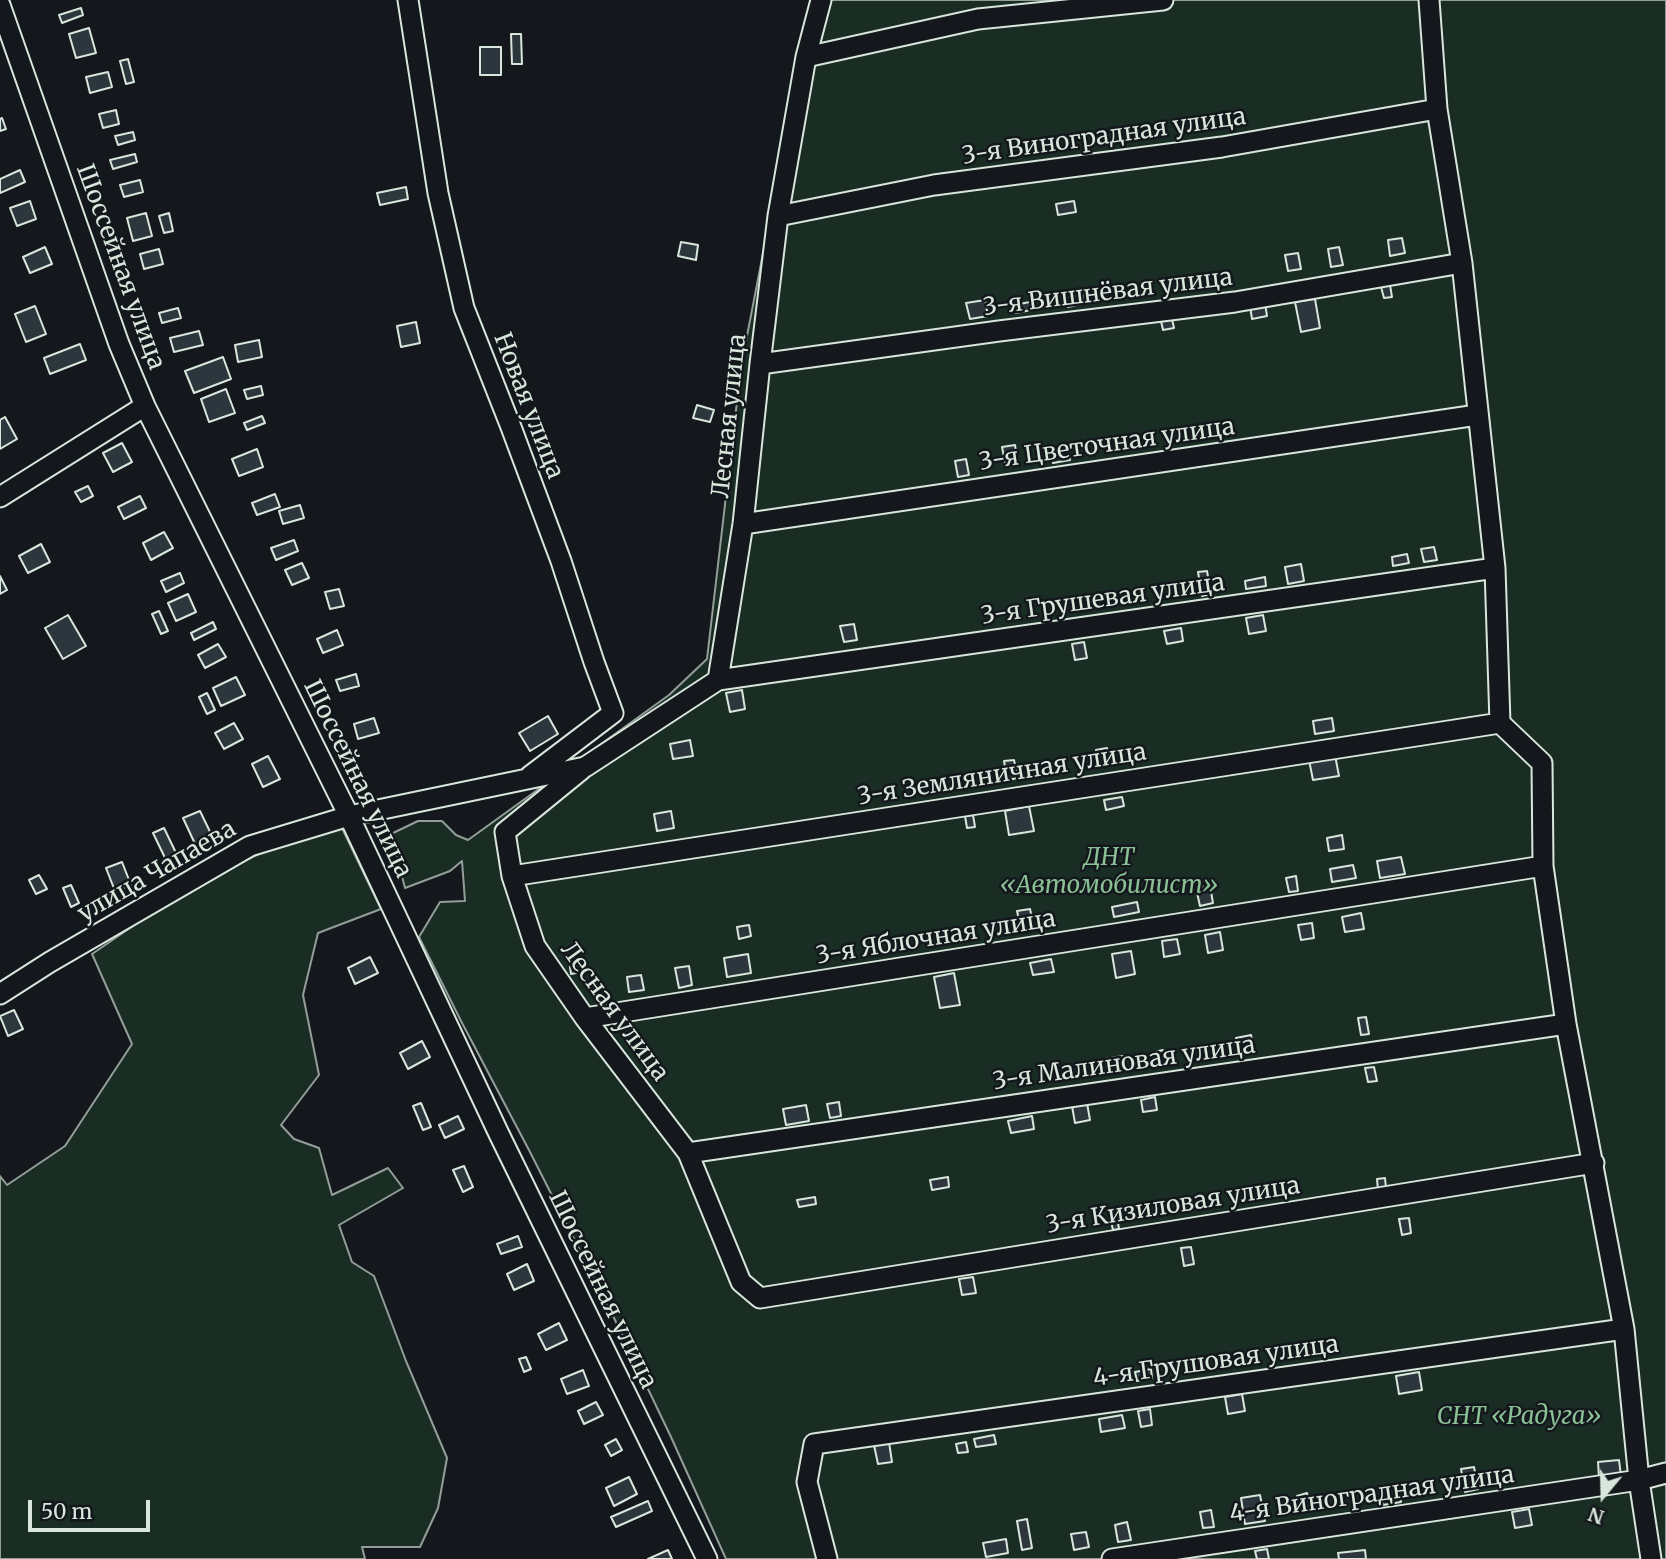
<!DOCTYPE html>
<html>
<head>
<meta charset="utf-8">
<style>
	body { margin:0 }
	#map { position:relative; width:1666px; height:1559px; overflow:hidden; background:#14181c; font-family:Merriweather,serif }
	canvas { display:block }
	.north { position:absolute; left:1568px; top:1461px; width:70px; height:70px; -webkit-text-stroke:5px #14181c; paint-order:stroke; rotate:199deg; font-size:19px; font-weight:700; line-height:28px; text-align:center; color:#d8e6dc }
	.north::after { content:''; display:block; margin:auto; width:24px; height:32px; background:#d8e6dc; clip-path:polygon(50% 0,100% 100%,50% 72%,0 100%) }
	.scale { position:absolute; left:28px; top:1500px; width:122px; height:32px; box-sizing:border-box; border:4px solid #d8e6dc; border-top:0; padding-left:9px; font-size:21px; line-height:24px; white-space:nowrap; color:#d8e6dc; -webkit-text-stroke:5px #14181c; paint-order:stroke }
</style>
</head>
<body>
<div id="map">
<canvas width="1666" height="1559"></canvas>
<div class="north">N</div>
<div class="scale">50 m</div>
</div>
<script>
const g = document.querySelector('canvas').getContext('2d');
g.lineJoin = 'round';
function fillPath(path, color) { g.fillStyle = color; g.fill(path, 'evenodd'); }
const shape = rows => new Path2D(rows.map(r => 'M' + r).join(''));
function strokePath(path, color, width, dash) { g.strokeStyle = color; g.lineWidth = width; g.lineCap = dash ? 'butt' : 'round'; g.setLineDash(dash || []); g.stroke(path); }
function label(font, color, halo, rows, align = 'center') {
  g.font = font + ' Merriweather,serif'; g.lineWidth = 5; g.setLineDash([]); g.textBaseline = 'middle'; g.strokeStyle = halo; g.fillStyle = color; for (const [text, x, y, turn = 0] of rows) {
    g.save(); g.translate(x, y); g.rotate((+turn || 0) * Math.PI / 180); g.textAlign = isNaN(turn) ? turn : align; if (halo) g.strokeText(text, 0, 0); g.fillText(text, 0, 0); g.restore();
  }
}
const green = shape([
	[812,0,1666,0,1666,1559,726,1559,671,1437,614,1318,530,1152,461,1021,419,937,440,902,465,901,462,861,450,871,405,888,391,834,418,821,442,821,456,835,468,840,669,695,707,659,741,367,812,0],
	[342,828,381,909,318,933,303,995,319,1075,281,1125,294,1139,319,1148,332,1195,388,1168,403,1188,339,1225,352,1262,374,1276,406,1361,447,1458,438,1508,420,1547,362,1547,365,1559,0,1559,0,1176,7,1185,65,1146,132,1044,92,954,190,887,265,851,342,828]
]);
const building = shape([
	[81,8,83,15,62,23,59,15,81,8],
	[89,28,96,53,76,58,69,34,89,28],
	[511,34,521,34,522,64,512,64,511,34],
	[480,47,501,47,501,75,480,75,480,47],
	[128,59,134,82,126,84,120,61,128,59],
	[108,72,112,87,90,93,86,77,108,72],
	[116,110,119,124,103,128,99,114,116,110],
	[2,118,6,129,0,131,0,119,2,118],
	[133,132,135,140,118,145,115,136,133,132],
	[135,154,137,162,113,169,110,160,135,154],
	[20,170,25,182,0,193,0,179,20,170],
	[140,180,143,192,124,197,120,185,140,180],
	[406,187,408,199,380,205,377,193,406,187],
	[30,201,36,219,17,226,10,208,30,201],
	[1074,201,1076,212,1058,215,1056,204,1074,201],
	[146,213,152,236,133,241,127,218,146,213],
	[169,213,173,231,164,233,159,216,169,213],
	[1402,238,1405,253,1390,256,1388,240,1402,238],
	[681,242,698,245,696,260,678,256,681,242],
	[45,247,52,264,30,273,23,257,45,247],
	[1339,247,1343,265,1331,267,1328,249,1339,247],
	[159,249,163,264,144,269,140,254,159,249],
	[1298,253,1301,269,1288,271,1285,255,1298,253],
	[1390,285,1392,297,1384,298,1381,287,1390,285],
	[1083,295,1085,303,1068,307,1066,298,1083,295],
	[1315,299,1320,328,1301,332,1295,302,1315,299],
	[985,300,988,316,970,319,966,303,985,300],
	[1030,302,1031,310,1016,313,1014,305,1030,302],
	[1265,303,1267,316,1252,319,1250,306,1265,303],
	[35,306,46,334,26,342,15,314,35,306],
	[178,308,181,318,162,323,159,313,178,308],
	[1172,319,1174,328,1163,330,1161,321,1172,319],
	[416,322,420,343,401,347,397,326,416,322],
	[199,331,203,345,174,352,170,338,199,331],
	[259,340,262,357,238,362,235,345,259,340],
	[80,344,86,360,50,374,44,358,80,344],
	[223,357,231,379,194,393,185,371,223,357],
	[261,386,263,395,247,399,244,390,261,386],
	[226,389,235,413,209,422,201,399,226,389],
	[697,405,714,410,710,422,693,418,697,405],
	[262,416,265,423,247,430,244,423,262,416],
	[5,417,17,439,0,449,0,420,5,417],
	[122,443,132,462,113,472,103,453,122,443],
	[1015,445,1018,465,1006,467,1002,447,1015,445],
	[1067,447,1070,460,1053,463,1050,450,1067,447],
	[257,449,263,467,239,476,232,459,257,449],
	[966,459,969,475,958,477,955,461,966,459],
	[88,486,93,496,81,502,75,492,88,486],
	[275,494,280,507,257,515,252,503,275,494],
	[140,496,146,508,124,519,118,507,140,496],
	[300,505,304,518,283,524,279,511,300,505],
	[164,532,173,548,151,560,143,543,164,532],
	[294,540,298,551,276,560,271,548,294,540],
	[41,544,50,562,28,573,19,556,41,544],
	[1434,547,1437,560,1424,562,1421,549,1434,547],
	[1407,554,1409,563,1393,566,1392,557,1407,554],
	[302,563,309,578,292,585,285,570,302,563],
	[1301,564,1304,581,1288,584,1285,567,1301,564],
	[1207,571,1211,594,1202,596,1198,572,1207,571],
	[180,573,184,583,166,592,161,581,180,573],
	[0,576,7,590,0,594,0,576],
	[1265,577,1266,586,1246,589,1245,581,1265,577],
	[339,589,344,606,330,609,325,592,339,589],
	[188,594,196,612,176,621,168,603,188,594],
	[159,611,168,631,161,634,152,614,159,611],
	[68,615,86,646,63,659,45,628,68,615],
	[1263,615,1266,631,1249,634,1246,618,1263,615],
	[213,622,216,629,194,640,191,633,213,622],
	[854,624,857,640,844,642,840,626,854,624],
	[1181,628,1183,641,1167,644,1164,631,1181,628],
	[337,630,343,645,323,653,317,639,337,630],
	[1084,642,1087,658,1075,660,1072,644,1084,642],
	[218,644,226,657,205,668,198,655,218,644],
	[356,674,359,686,340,691,336,680,356,674],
	[236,677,245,695,221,706,213,688,236,677],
	[742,690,745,709,730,712,726,693,742,690],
	[207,693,215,710,207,714,199,697,207,693],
	[548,716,558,734,530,751,519,733,548,716],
	[374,718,379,733,358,739,354,724,374,718],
	[1332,718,1334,731,1315,734,1313,721,1332,718],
	[234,723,243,739,224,749,215,733,234,723],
	[690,740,693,756,673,759,670,744,690,740],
	[1107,748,1110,764,1099,766,1096,750,1107,748],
	[1335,755,1339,776,1313,780,1309,760,1335,755],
	[268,756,280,779,263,787,252,764,268,756],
	[1014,760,1018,778,1007,780,1004,761,1014,760],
	[1122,797,1124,806,1106,810,1104,800,1122,797],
	[1029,806,1034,831,1009,835,1005,811,1029,806],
	[200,811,213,838,196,846,183,818,200,811],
	[671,811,674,828,657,831,654,814,671,811],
	[973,815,975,827,967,828,965,816,973,815],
	[164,828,178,857,167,862,153,833,164,828],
	[1342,835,1344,849,1329,851,1327,838,1342,835],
	[1401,857,1405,874,1380,878,1377,861,1401,857],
	[122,862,131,885,115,891,106,868,122,862],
	[1353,865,1356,878,1332,882,1330,869,1353,865],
	[39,875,47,889,36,894,29,880,39,875],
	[1296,876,1298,891,1289,892,1286,878,1296,876],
	[71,885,79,903,71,907,63,888,71,885],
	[1210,886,1213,903,1200,906,1196,888,1210,886],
	[1137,902,1139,912,1114,917,1112,907,1137,902],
	[1030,909,1032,918,1019,920,1017,911,1030,909],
	[1361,913,1364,929,1345,932,1342,917,1361,913],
	[1312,923,1314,938,1301,940,1298,925,1312,923],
	[749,925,751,936,739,939,737,927,749,925],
	[1220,932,1223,950,1208,953,1205,935,1220,932],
	[1177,939,1180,954,1164,957,1162,941,1177,939],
	[1131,951,1135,974,1116,978,1112,954,1131,951],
	[748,954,751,973,727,977,724,958,748,954],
	[370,957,378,973,355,984,348,968,370,957],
	[1051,959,1054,972,1033,975,1030,963,1051,959],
	[585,964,586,971,571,974,570,967,585,964],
	[689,966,692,985,679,988,675,968,689,966],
	[954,973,960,1005,940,1008,934,977,954,973],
	[641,975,644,990,629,992,627,977,641,975],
	[14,1010,23,1029,8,1036,0,1016,14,1010],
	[1366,1017,1369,1034,1361,1035,1358,1018,1366,1017],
	[1251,1035,1254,1053,1239,1056,1236,1038,1251,1035],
	[422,1041,430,1057,408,1069,400,1053,422,1041],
	[1163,1050,1166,1066,1158,1067,1155,1052,1163,1050],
	[1123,1056,1125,1070,1108,1073,1105,1059,1123,1056],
	[1374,1067,1377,1081,1368,1082,1365,1068,1374,1067],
	[1155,1097,1157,1110,1143,1112,1141,1100,1155,1097],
	[839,1102,841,1116,830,1118,827,1104,839,1102],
	[421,1103,431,1127,423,1130,413,1106,421,1103],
	[1087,1103,1090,1120,1075,1123,1072,1106,1087,1103],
	[806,1105,809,1121,786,1125,783,1109,806,1105],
	[458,1116,464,1129,445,1138,439,1125,458,1116],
	[1032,1116,1034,1129,1011,1133,1008,1121,1032,1116],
	[464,1166,473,1187,463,1192,453,1170,464,1166],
	[948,1177,949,1187,932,1190,930,1180,948,1177],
	[1385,1178,1386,1188,1378,1190,1377,1179,1385,1178],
	[815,1197,816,1204,799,1207,797,1200,815,1197],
	[1117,1216,1119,1229,1113,1230,1110,1217,1117,1216],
	[1409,1218,1411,1233,1402,1235,1399,1219,1409,1218],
	[518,1236,522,1247,501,1254,497,1244,518,1236],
	[1191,1247,1194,1264,1184,1266,1181,1248,1191,1247],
	[527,1264,534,1281,514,1290,507,1274,527,1264],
	[973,1277,976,1293,962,1295,959,1279,973,1277],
	[559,1323,567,1340,546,1350,538,1334,559,1323],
	[526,1357,531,1369,524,1372,519,1359,526,1357],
	[1151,1369,1152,1378,1137,1381,1135,1372,1151,1369],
	[583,1370,589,1386,567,1394,561,1379,583,1370],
	[1419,1372,1422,1390,1399,1394,1396,1376,1419,1372],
	[1242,1394,1245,1411,1228,1414,1225,1397,1242,1394],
	[596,1402,603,1415,584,1424,578,1411,596,1402],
	[1150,1409,1152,1425,1141,1427,1138,1411,1150,1409],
	[1122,1415,1125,1428,1101,1432,1099,1419,1122,1415],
	[994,1435,996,1444,976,1447,974,1439,994,1435],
	[616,1439,622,1450,611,1456,605,1445,616,1439],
	[889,1442,892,1462,878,1464,874,1445,889,1442],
	[966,1442,968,1452,958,1453,956,1444,966,1442],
	[1619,1460,1621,1476,1599,1478,1598,1462,1619,1460],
	[1474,1467,1478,1489,1465,1492,1461,1469,1474,1467],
	[629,1477,637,1494,614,1506,606,1488,629,1477],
	[1398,1485,1401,1502,1383,1505,1380,1489,1398,1485],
	[1307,1493,1311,1511,1300,1513,1297,1496,1307,1493],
	[1260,1495,1265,1521,1245,1524,1241,1498,1260,1495],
	[648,1501,652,1511,616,1527,611,1517,648,1501],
	[1529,1509,1532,1525,1515,1528,1512,1512,1529,1509],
	[1211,1510,1214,1527,1203,1528,1200,1512,1211,1510],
	[1027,1519,1032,1548,1022,1550,1017,1521,1027,1519],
	[1127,1522,1131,1540,1118,1542,1115,1525,1127,1522],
	[1086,1532,1089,1547,1074,1550,1071,1534,1086,1532],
	[1006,1539,1008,1553,986,1557,983,1543,1006,1539],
	[1267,1549,1269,1559,1257,1559,1255,1551,1267,1549],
	[668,1550,672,1559,648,1559,668,1550],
	[1365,1550,1366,1559,1339,1559,1338,1553,1365,1550]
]);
const minor = shape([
	[408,0,438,193,464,308,511,427,561,561,594,662,613,713,530,776],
	[1429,0,1437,109,1462,263,1495,568,1500,723,1542,763,1543,866,1566,1024,1624,1329,1639,1480,1651,1559],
	[0,5,119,344,145,406,349,816,499,1134,707,1559],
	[806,57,978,19,1163,0],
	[778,216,934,185,1222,147,1437,109],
	[760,364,999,331,1235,302,1462,263],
	[0,497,145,406],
	[743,524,1477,415],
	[718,680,743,524,760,364,778,216,806,57,821,0],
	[581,770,505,832,512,876,535,946,585,1018,688,1153,741,1282,760,1298,1594,1163],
	[512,876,1500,723],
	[0,994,50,962,250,846,349,816,585,767,718,680,1495,568],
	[585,1018,1543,866],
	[688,1153,1566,1024],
	[827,1559,807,1482,814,1444,1624,1329],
	[1112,1559,1639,1480,1666,1473]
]);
const streetNames = [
	["3-я Виноградная улица",1104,137,-8],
	["Шоссейная улица",120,267,70],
	["3-я Вишнёвая улица",1108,293,-7],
	["Новая улица",528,406,69],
	["Лесная улица",730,416,-84],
	["3-я Цветочная улица",1107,445,-8],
	["3-я Грушевая улица",1103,600,-8],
	["3-я Земляничная улица",1002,775,-9],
	["Шоссейная улица",357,779,64],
	["улица Чапаева",157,872,-30],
	["3-я Яблочная улица",936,938,-9],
	["Лесная улица",614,1012,54],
	["3-я Малиновая улица",1124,1064,-8],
	["3-я Кизиловая улица",1173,1206,-9],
	["Шоссейная улица",602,1290,64],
	["4-я Грушовая улица",1216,1362,-8],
	["4-я Виноградная улица",1372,1495,-8]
];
const parkNames = [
	["ДНТ",1109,858],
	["«Автомобилист»",1109,886],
	["СНТ «Радуга»",1519,1417]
];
fillPath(green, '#1a2d24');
strokePath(green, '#939e99', 2);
fillPath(building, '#2c363c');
strokePath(building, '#d8e6dc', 2);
strokePath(minor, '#d8e6dc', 23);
strokePath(minor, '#14181c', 19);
label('24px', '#d8e6dc', '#14181c', streetNames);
label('italic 24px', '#8ac095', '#14181c', parkNames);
</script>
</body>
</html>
